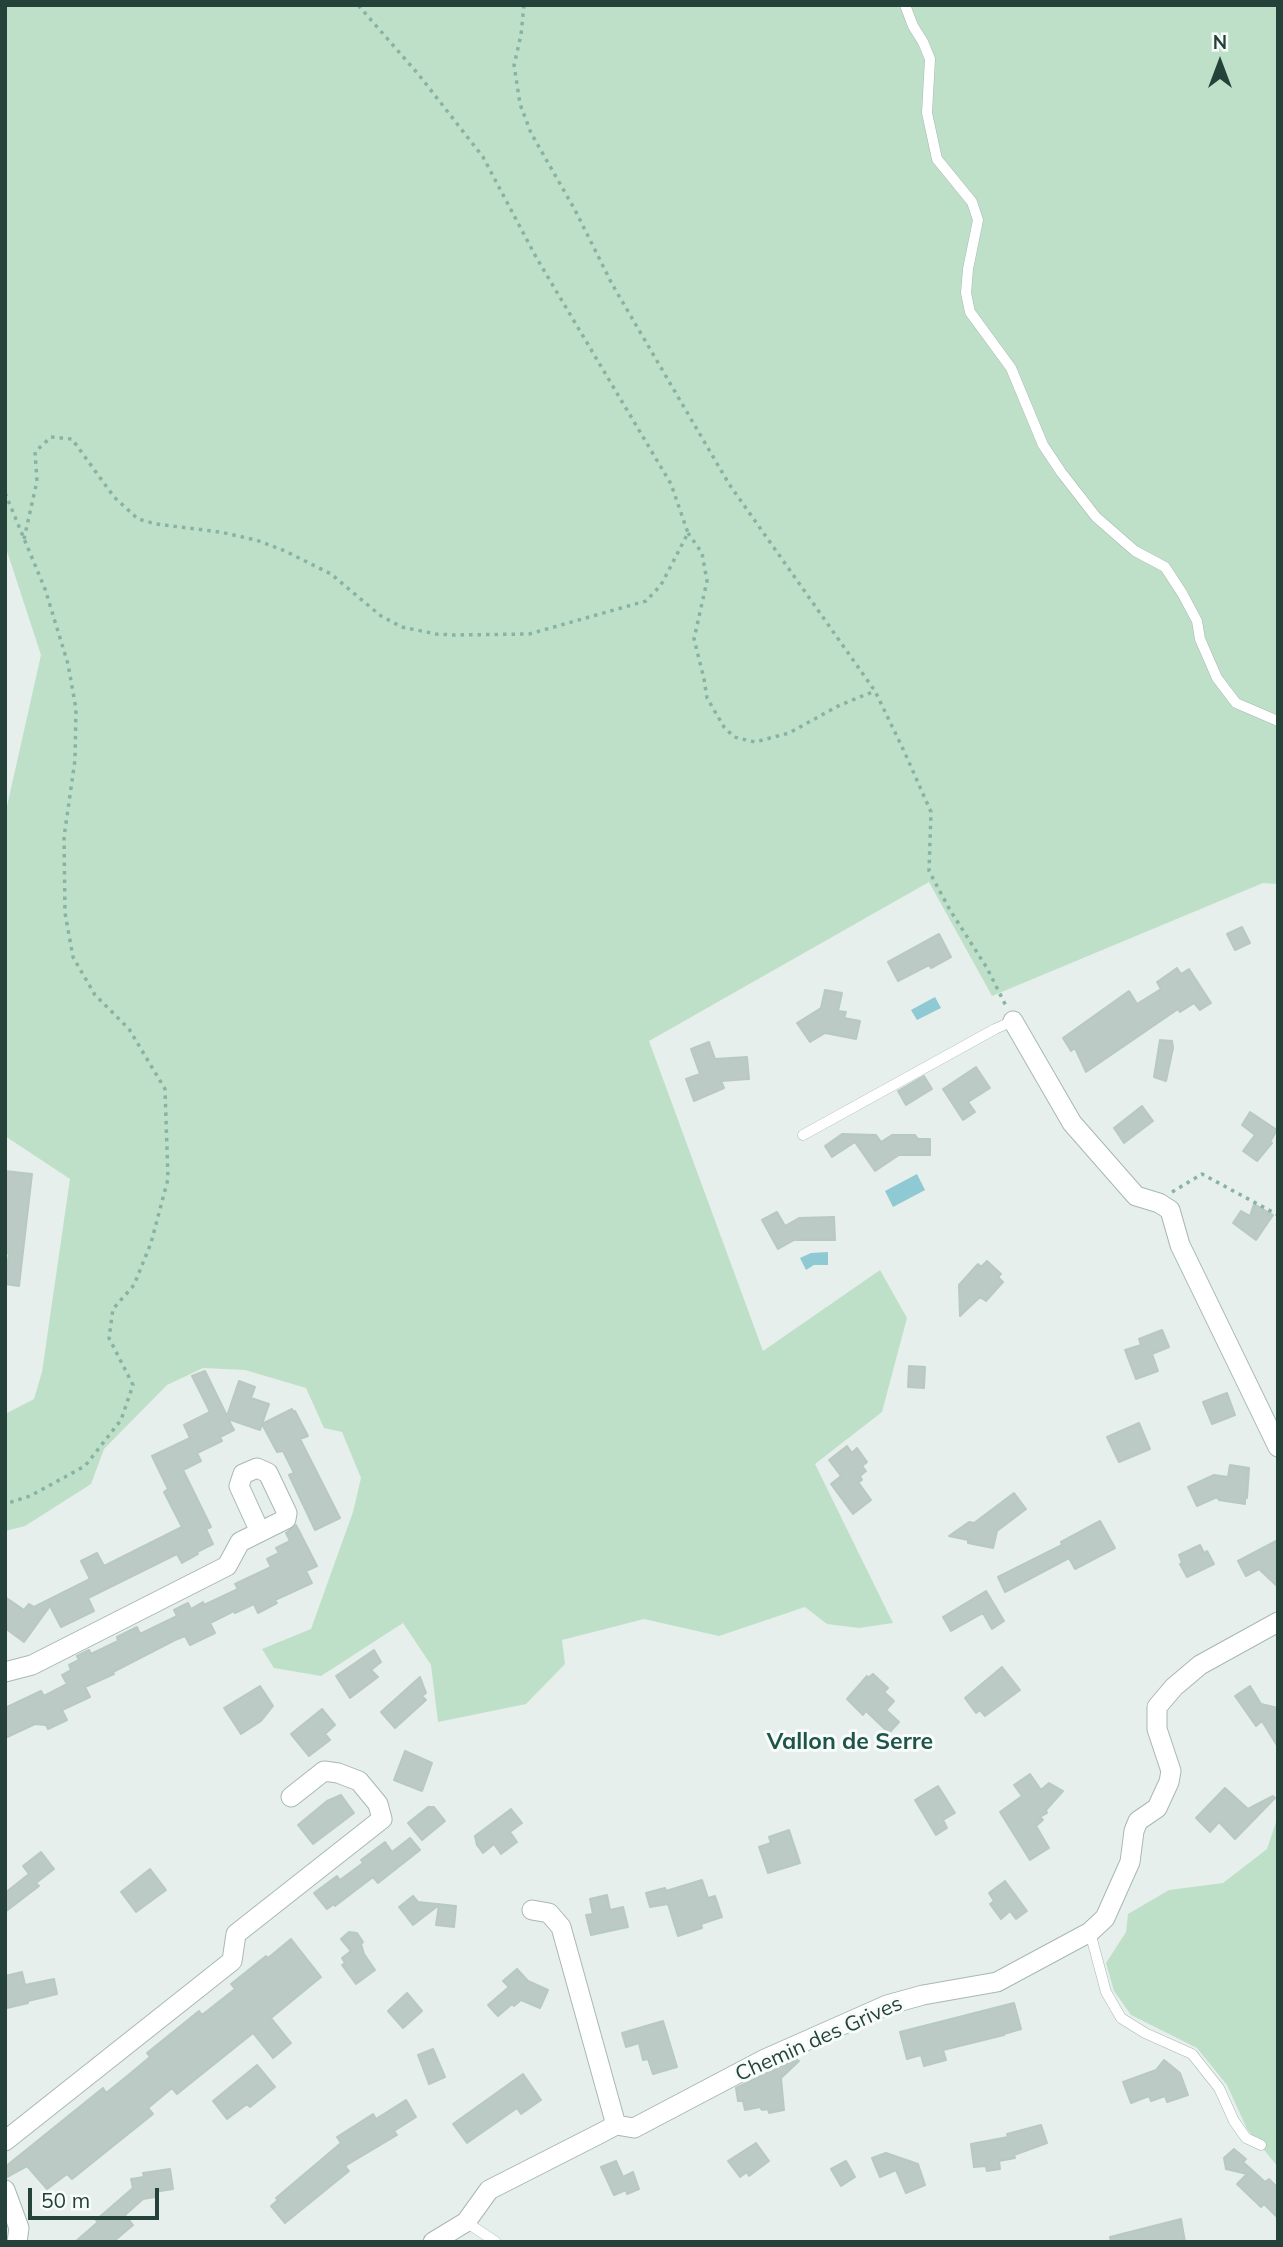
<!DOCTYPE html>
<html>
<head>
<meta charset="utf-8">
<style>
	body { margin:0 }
	#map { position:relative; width:1283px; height:2247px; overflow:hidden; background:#e6efeb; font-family:Mulish,sans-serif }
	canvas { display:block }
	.frame { position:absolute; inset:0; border:7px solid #24423a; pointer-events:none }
	.north { position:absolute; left:1185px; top:28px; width:70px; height:70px; -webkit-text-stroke:5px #f7fbf9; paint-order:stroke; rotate:0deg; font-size:19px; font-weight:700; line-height:28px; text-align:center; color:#24423a }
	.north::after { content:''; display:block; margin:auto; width:24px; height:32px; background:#24423a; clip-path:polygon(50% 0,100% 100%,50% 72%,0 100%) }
	.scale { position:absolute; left:28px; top:2188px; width:131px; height:32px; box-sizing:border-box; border:4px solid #24423a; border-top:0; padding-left:9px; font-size:21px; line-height:24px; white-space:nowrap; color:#24423a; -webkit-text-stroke:5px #f7fbf9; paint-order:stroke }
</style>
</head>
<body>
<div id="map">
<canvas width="1283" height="2247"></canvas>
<div class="frame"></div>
<div class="north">N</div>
<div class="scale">50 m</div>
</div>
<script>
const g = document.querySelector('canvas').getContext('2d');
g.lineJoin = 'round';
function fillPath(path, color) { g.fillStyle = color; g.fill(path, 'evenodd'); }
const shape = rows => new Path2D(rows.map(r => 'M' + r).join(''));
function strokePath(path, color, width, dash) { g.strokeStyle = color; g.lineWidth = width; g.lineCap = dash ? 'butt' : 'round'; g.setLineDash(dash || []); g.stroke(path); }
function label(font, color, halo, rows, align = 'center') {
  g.font = font + ' Mulish,sans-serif'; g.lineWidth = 6; g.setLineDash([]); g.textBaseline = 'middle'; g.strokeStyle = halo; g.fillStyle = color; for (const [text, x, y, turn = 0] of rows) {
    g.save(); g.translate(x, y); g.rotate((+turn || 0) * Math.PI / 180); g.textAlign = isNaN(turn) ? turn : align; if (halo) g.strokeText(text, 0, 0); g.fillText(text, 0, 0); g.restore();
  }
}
const green = shape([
	[5,5,1278,5,1278,884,1263,883,992,996,929,882,649,1041,763,1351,880,1270,907,1318,882,1412,815,1464,893,1623,859,1628,827,1624,805,1607,719,1636,644,1619,562,1640,565,1664,526,1704,438,1722,431,1665,403,1623,321,1676,274,1668,262,1649,311,1629,353,1512,361,1478,342,1432,324,1428,306,1388,245,1370,203,1368,167,1385,104,1449,91,1484,25,1526,5,1531,5,1414,34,1399,42,1372,70,1179,5,1136,5,815,41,655,5,545],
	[1278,1816,1278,2167,1247,2129,1227,2085,1197,2048,1131,2015,1114,1991,1106,1963,1126,1932,1128,1914,1169,1890,1223,1883,1267,1849]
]);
const water = shape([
	[935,997,941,1008,917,1020,911,1010],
	[917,1174,925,1190,893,1207,885,1191],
	[828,1252,828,1265,814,1265,806,1270,800,1258,811,1253]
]);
const building = shape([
	[1242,927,1250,943,1235,950,1227,934,1242,927],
	[939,934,951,957,931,968,929,965,898,981,888,962,939,934],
	[1177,968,1181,974,1189,969,1211,1003,1200,1010,1194,1003,1180,1012,1178,1009,1086,1072,1075,1048,1071,1051,1063,1038,1129,991,1137,1004,1161,989,1157,982,1177,968],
	[825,990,842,993,838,1011,846,1012,844,1018,860,1021,856,1039,825,1033,810,1042,797,1023,821,1008,825,990],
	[1160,1040,1172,1041,1173,1048,1166,1081,1154,1077,1160,1040],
	[709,1042,715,1059,747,1057,749,1079,721,1081,724,1088,694,1101,686,1079,700,1074,691,1049,709,1042],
	[976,1067,990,1088,968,1102,975,1112,963,1120,943,1089,976,1067],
	[924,1076,932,1089,906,1105,898,1091,924,1076],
	[1142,1106,1153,1121,1124,1143,1114,1128,1142,1106],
	[1250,1112,1277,1130,1270,1142,1272,1143,1257,1161,1243,1151,1255,1135,1242,1125,1250,1112],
	[842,1134,876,1135,881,1142,892,1135,915,1135,918,1139,930,1139,930,1155,899,1155,875,1171,855,1142,832,1157,825,1146,842,1134],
	[5,1171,32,1174,19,1286,5,1284,9,1253,5,1253,5,1171],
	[1254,1204,1273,1215,1256,1240,1233,1223,1241,1211,1250,1216,1254,1204],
	[777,1212,785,1226,799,1218,834,1217,835,1240,794,1240,778,1249,762,1220,777,1212],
	[987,1261,1001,1274,998,1277,1003,1282,986,1301,980,1297,960,1316,959,1285,978,1264,981,1267,987,1261],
	[1162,1330,1169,1347,1152,1354,1158,1371,1136,1379,1125,1350,1141,1345,1139,1339,1162,1330],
	[909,1366,925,1367,924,1388,908,1387,909,1366],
	[205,1371,227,1416,239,1381,255,1387,251,1398,269,1404,260,1430,228,1419,234,1430,222,1436,219,1435,222,1441,197,1453,201,1461,183,1470,211,1527,206,1529,213,1544,197,1552,198,1554,182,1563,177,1554,88,1598,94,1611,61,1627,50,1606,24,1642,5,1628,5,1597,24,1610,29,1604,34,1607,90,1579,81,1561,97,1553,104,1566,182,1527,164,1492,168,1489,152,1456,190,1438,184,1425,210,1412,192,1376,205,1371],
	[1227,1393,1235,1415,1212,1424,1203,1402,1227,1393],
	[292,1409,293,1412,295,1411,308,1436,300,1439,340,1518,315,1530,289,1475,294,1473,283,1451,277,1452,262,1424,292,1409],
	[1139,1423,1150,1449,1119,1462,1107,1437,1139,1423],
	[847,1446,852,1453,857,1448,867,1462,862,1466,866,1471,860,1476,862,1480,858,1482,871,1500,853,1514,831,1484,841,1476,829,1460,847,1446],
	[1230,1465,1249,1468,1247,1498,1245,1498,1245,1504,1219,1500,1217,1497,1197,1506,1188,1487,1214,1475,1228,1477,1230,1465],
	[1014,1493,1026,1509,997,1531,993,1548,968,1543,968,1540,949,1536,969,1522,974,1523,1014,1493],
	[1100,1521,1115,1548,1075,1569,1069,1558,1005,1592,998,1577,1062,1545,1061,1542,1100,1521],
	[296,1525,317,1566,306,1571,312,1583,275,1600,277,1603,258,1613,254,1604,235,1613,234,1611,210,1623,215,1633,190,1645,185,1636,175,1640,113,1672,114,1674,85,1687,90,1697,62,1710,67,1720,48,1729,46,1725,35,1724,5,1738,5,1708,41,1691,44,1696,67,1684,62,1675,71,1670,69,1665,79,1660,77,1656,89,1650,91,1654,118,1641,117,1637,137,1627,140,1634,177,1616,174,1610,188,1603,191,1609,203,1602,204,1605,238,1589,235,1584,271,1567,267,1559,279,1553,276,1548,290,1541,286,1533,296,1525],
	[1278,1540,1278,1587,1259,1569,1246,1576,1238,1561,1278,1540],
	[1200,1545,1204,1553,1207,1551,1214,1564,1187,1577,1180,1564,1182,1563,1179,1555,1200,1545],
	[986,1591,1004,1621,992,1629,983,1613,951,1631,943,1617,986,1591],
	[374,1650,381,1662,371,1670,378,1677,350,1698,336,1676,374,1650],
	[1002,1667,1020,1690,985,1716,980,1710,976,1713,965,1698,1002,1667],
	[873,1674,888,1688,884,1692,894,1701,886,1710,899,1722,889,1733,866,1711,863,1715,847,1699,867,1676,868,1678,873,1674],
	[420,1677,426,1693,422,1696,426,1700,395,1728,381,1712,420,1677],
	[260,1686,273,1706,261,1721,241,1734,224,1708,260,1686],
	[1250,1686,1261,1704,1278,1708,1278,1747,1262,1721,1256,1726,1235,1696,1250,1686],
	[322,1709,335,1725,325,1734,330,1740,309,1756,291,1734,322,1709],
	[405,1751,432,1763,422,1791,394,1780,405,1751],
	[1030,1774,1041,1790,1049,1783,1063,1791,1046,1810,1047,1813,1040,1817,1043,1820,1036,1826,1049,1848,1030,1860,1000,1812,1022,1796,1014,1785,1030,1774],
	[938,1786,955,1813,943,1820,947,1828,936,1835,915,1800,938,1786],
	[1225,1788,1248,1809,1273,1796,1275,1798,1235,1839,1219,1822,1210,1832,1196,1818,1225,1788],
	[341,1795,354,1813,313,1844,298,1825,327,1801,341,1795],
	[428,1807,434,1807,445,1821,422,1840,408,1823,428,1807],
	[511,1809,522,1823,510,1832,517,1842,501,1854,494,1844,483,1853,477,1845,475,1836,511,1809],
	[789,1830,800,1863,768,1873,759,1847,771,1843,769,1837,789,1830],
	[410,1838,420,1850,378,1883,373,1877,335,1906,334,1904,327,1909,314,1893,337,1876,340,1880,363,1863,361,1860,385,1842,392,1852,410,1838],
	[41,1852,54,1869,36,1883,39,1886,5,1912,5,1893,29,1874,23,1866,41,1852],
	[150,1869,166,1890,136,1912,121,1892,150,1869],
	[702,1880,708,1898,715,1896,722,1917,701,1924,702,1928,678,1936,668,1904,650,1907,646,1893,665,1888,666,1891,702,1880],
	[1005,1881,1027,1911,1016,1919,1010,1911,1001,1919,990,1904,994,1901,989,1893,1005,1881],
	[607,1895,610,1910,623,1907,628,1927,591,1935,586,1915,593,1914,590,1899,607,1895],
	[413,1896,418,1902,456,1906,454,1927,436,1925,439,1905,413,1925,399,1907,413,1896],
	[349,1932,357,1933,363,1942,361,1944,364,1954,375,1970,356,1984,342,1965,345,1963,342,1958,351,1951,341,1939,349,1932],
	[291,1939,321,1977,271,2018,291,2043,273,2058,253,2033,177,2094,172,2088,148,2108,153,2114,72,2179,67,2174,47,2189,27,2166,5,2178,5,2167,103,2088,106,2093,126,2077,150,2057,147,2053,199,2011,202,2015,235,1989,231,1984,266,1956,268,1958,291,1939],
	[517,1969,528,1981,548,1990,540,2008,521,2000,514,2006,512,2004,498,2016,488,2005,509,1987,503,1981,517,1969],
	[22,1972,25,1985,54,1979,57,1994,28,2001,28,2003,7,2008,5,1976,22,1972],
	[407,1993,422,2011,403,2028,388,2011,407,1993],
	[1014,2003,1021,2029,1004,2034,1004,2035,943,2050,946,2060,924,2066,921,2055,907,2059,900,2032,1014,2003],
	[663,2021,677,2067,653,2074,648,2059,643,2060,639,2043,626,2047,622,2033,663,2021],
	[433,2049,445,2077,429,2084,418,2055,433,2049],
	[796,2059,799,2061,781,2078,784,2110,769,2113,768,2109,762,2110,760,2107,745,2110,743,2101,738,2101,736,2088,796,2059],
	[1164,2060,1180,2073,1188,2095,1167,2102,1165,2096,1151,2101,1149,2096,1131,2103,1123,2082,1156,2070,1164,2060],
	[257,2065,275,2087,250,2107,247,2104,227,2119,213,2101,257,2065],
	[523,2074,541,2100,521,2114,517,2108,467,2143,453,2124,523,2074],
	[406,2100,416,2117,394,2131,397,2135,345,2166,349,2171,285,2223,271,2206,278,2200,276,2198,341,2143,337,2137,373,2114,376,2119,406,2100],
	[1041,2125,1047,2143,1014,2155,1015,2158,999,2161,1000,2169,987,2171,986,2166,974,2167,971,2144,1008,2137,1007,2134,1041,2125],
	[756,2143,769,2161,749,2176,747,2172,740,2177,728,2161,756,2143],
	[1234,2149,1246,2159,1243,2162,1265,2182,1269,2179,1278,2188,1278,2218,1264,2204,1261,2207,1237,2184,1247,2174,1226,2169,1224,2158,1234,2149],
	[886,2153,918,2164,925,2185,906,2193,896,2170,880,2177,872,2158,886,2153],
	[616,2161,623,2177,633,2172,639,2189,627,2194,626,2190,614,2195,601,2167,616,2161],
	[846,2161,855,2177,841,2186,831,2169,846,2161],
	[170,2169,173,2189,154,2192,155,2197,143,2199,125,2215,133,2225,113,2242,75,2242,98,2222,96,2220,133,2188,131,2179,144,2177,143,2173,170,2169],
	[1181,2219,1185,2242,1111,2242,1110,2237,1181,2219]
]);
const path = shape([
	[524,5,521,35,514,65,520,104,531,133,575,210,612,284,729,484,875,691,904,751,931,812,929,871,950,910,987,968,1006,1006],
	[5,493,45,589,68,664,76,709,75,760,64,837,65,913,73,957,95,995,129,1029,165,1089,168,1179,151,1243,134,1285,113,1309,109,1338,133,1385,121,1420,85,1466,30,1496,5,1504],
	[688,533,702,553,707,581,694,639,704,679,707,698,724,727,734,737,755,742,789,733,840,705,875,691],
	[24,539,37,481,35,452,51,437,72,439,114,497,138,519,156,524,220,532,256,540,285,551,331,574,381,616,402,627,436,634,454,635,529,634,646,601,661,585,688,533,671,484,536,257,483,157,419,75,358,5],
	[1172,1192,1202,1174,1278,1215]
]);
const lane = shape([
	[905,5,913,26,923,42,930,59,927,113,937,159,972,202,978,220,968,269,966,293,970,312,1011,368,1043,445,1061,472,1096,517,1135,551,1165,567,1182,593,1197,621,1200,639,1217,678,1236,703,1278,721],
	[803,1135,995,1029,1013,1021],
	[1090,1932,1106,1992,1121,2018,1145,2033,1192,2054,1219,2088,1234,2121,1246,2138,1261,2145],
	[466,2222,496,2242]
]);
const street = shape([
	[1013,1021,1072,1123,1136,1196,1159,1203,1170,1210,1180,1245,1278,1447],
	[5,1672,32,1665,227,1566,240,1542,286,1519,287,1513,268,1473,257,1468,243,1474,239,1486,260,1532],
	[532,1910,549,1913,561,1927,616,2125],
	[5,2141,232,1961,236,1934,382,1819,378,1804,359,1781,338,1773,324,1771,291,1797],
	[5,2190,19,2228,17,2242],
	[433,2242,466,2222,489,2190,601,2133,616,2125,634,2128,765,2059,887,2005,923,1995,997,1982,1090,1932,1105,1918,1130,1862,1134,1831,1138,1821,1157,1808,1169,1782,1171,1771,1157,1729,1157,1707,1174,1687,1200,1665,1278,1622]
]);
const streetNames = [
	["Chemin des Grives",819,2039,-24]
];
const neighbourhoodNames = [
	["Vallon de Serre",850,1742]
];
fillPath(green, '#bfe0c8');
fillPath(water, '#8ec9d4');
fillPath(building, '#bbcac4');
strokePath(building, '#b8c9c2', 2);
strokePath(lane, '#a8b8b2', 11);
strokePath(street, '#a8b8b2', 21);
strokePath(path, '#86b3a5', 3.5, [3.5, 5]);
strokePath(lane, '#fff', 10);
strokePath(street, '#fff', 19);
label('21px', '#24423a', '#f7fbf9', streetNames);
label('bold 23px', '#1f5548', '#f7fbf9', neighbourhoodNames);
</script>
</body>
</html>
